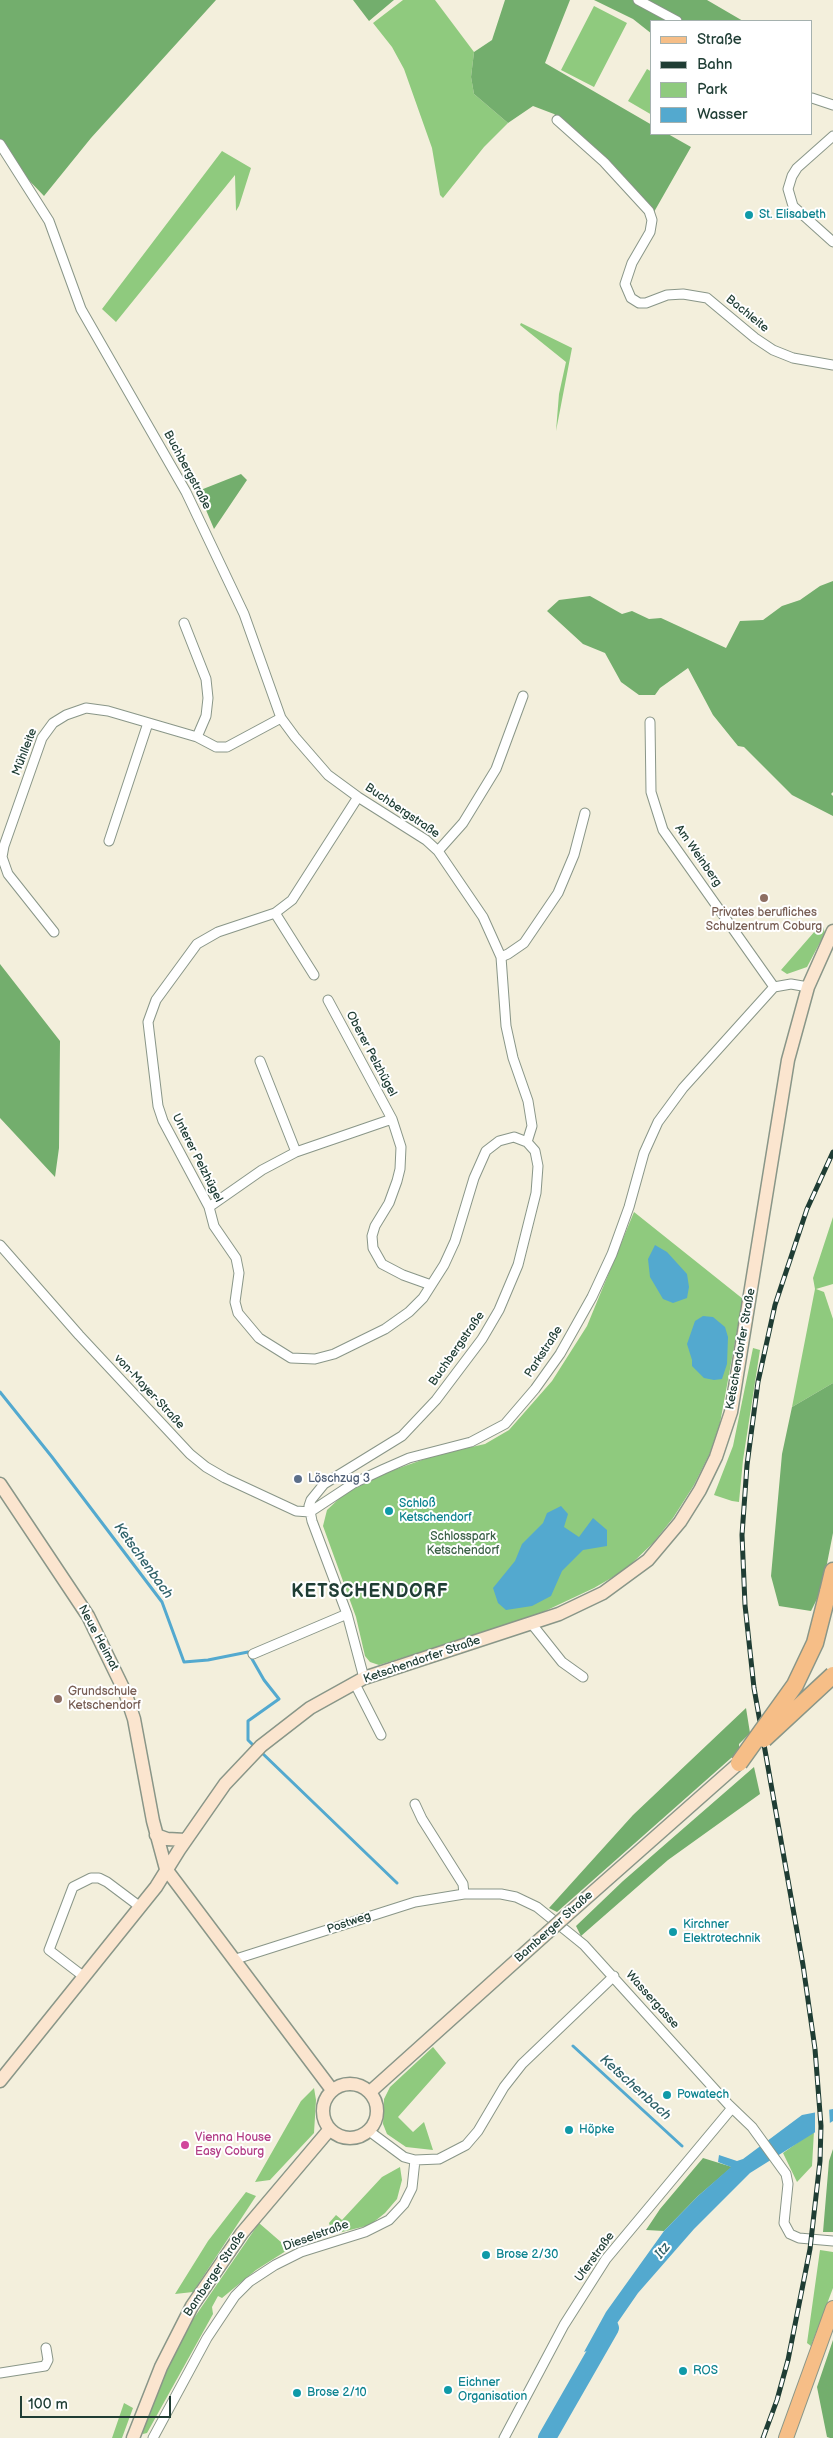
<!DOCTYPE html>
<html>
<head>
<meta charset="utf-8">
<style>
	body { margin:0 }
	#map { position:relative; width:833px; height:2438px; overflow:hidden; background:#f3efdc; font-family:"Balsamiq Sans",sans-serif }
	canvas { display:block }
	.legend { position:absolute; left:650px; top:20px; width:162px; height:115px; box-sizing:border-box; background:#fff; border:1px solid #a5b1ae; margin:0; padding:6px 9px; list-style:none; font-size:15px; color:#1f3d34 }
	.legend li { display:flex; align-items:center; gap:10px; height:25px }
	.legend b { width:25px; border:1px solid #a5b1ae }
	.scale { position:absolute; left:20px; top:2396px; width:151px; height:22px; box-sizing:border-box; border:2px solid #1f3d34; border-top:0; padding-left:6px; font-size:15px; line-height:18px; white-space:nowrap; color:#1f3d34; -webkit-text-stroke:4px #fff; paint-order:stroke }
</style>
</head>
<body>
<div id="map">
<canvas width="833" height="2438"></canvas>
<ul class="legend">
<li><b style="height:6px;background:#f6be87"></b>Straße</li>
<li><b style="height:6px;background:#1f3d34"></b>Bahn</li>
<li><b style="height:14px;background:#8fca7e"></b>Park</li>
<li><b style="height:14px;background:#53a9cf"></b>Wasser</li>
</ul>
<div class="scale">100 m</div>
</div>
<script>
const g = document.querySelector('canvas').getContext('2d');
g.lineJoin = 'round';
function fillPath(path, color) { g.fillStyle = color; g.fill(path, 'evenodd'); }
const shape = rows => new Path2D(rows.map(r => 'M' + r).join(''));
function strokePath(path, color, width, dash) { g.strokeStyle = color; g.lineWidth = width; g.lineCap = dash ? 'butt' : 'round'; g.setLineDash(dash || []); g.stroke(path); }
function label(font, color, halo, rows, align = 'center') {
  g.font = font + ' "Balsamiq Sans",sans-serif'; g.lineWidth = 4; g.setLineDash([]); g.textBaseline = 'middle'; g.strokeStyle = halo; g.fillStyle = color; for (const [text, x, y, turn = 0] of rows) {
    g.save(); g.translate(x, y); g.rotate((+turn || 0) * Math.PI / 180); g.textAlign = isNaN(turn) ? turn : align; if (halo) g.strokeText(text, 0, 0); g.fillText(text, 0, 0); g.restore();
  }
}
const green = shape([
	[403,0,435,0,474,52,471,77,474,94,508,123,484,147,443,198,440,195,432,148,404,69,392,47,373,23],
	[594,6,627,23,594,87,561,70],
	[647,69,652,72,652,115,628,101],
	[222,151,251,168,239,206,236,211,235,175,116,322,102,309],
	[521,323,572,348,556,431,559,394,566,362,520,325],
	[822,923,825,933,807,967,787,974,781,970],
	[634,1212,743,1299,720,1423,710,1453,694,1485,673,1518,653,1543,625,1570,594,1588,526,1620,379,1665,370,1662,365,1656,356,1617,323,1526,327,1510,344,1494,385,1473,436,1455,485,1444,509,1430,552,1381,587,1326],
	[833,1217,833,1284,816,1289,824,1292,833,1319,833,1383,792,1407,815,1289,813,1278],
	[753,1348,760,1350,743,1460,739,1502,732,1501,714,1495,733,1446],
	[433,2047,446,2063,398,2117,413,2132,424,2122,433,2150,406,2147,387,2134,383,2124,384,2099,390,2087],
	[314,2088,316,2100,314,2133,270,2180,255,2182,301,2101],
	[814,2131,812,2166,797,2182,783,2153],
	[400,2167,402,2180,397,2199,385,2213,370,2225,334,2234,332,2233,329,2223,336,2215,342,2220,382,2177],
	[246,2192,256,2196,193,2292,175,2294,208,2241],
	[259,2223,289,2249,256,2270,222,2298,218,2296,212,2307,213,2314,147,2433,143,2434,141,2430,158,2387,181,2337],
	[820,2250,833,2252,833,2288,811,2346,807,2343],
	[124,2403,133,2408,122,2438,112,2438]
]);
const forest = shape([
	[0,0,216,0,91,138,44,196,0,150],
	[353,0,394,0,369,21],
	[505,0,570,0,545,63,652,125,652,134,668,134,691,147,654,212,597,152,554,114,533,106,508,123,474,94,471,77,474,52,492,40],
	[594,0,707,0,743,21,652,21,652,34,633,19],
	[241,474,247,480,214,529,198,491],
	[833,581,833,792,831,794,833,796,833,816,792,795,744,747,738,746,713,715,688,668,660,688,655,695,639,695,621,682,605,653,583,644,547,611,559,600,590,596,622,614,632,611,649,619,661,618,726,648,740,621,763,620,782,606,800,600,820,586],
	[0,964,60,1041,59,1148,55,1177,0,1118],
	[833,1383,833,1533,822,1589,811,1611,779,1606,771,1576,782,1454,792,1407],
	[746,1708,750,1733,739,1744,739,1751,557,1912,549,1908,633,1815],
	[754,1767,760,1794,668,1860,581,1936,576,1926,623,1881],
	[833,2149,833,2232,823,2232,829,2161],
	[703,2158,732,2167,698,2196,664,2231,646,2230,660,2209],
	[833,2340,833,2438,830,2438,827,2437,817,2387]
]);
const water = shape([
	[655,1245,667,1252,687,1274,689,1287,687,1298,673,1303,663,1299,650,1277,648,1259],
	[703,1316,713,1317,725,1327,728,1337,727,1364,722,1379,714,1380,704,1378,692,1366,692,1360,687,1344,695,1321],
	[561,1506,568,1514,564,1527,579,1537,593,1518,607,1530,607,1546,583,1550,562,1571,551,1596,532,1606,506,1610,498,1603,493,1588,515,1561,522,1544,543,1523,547,1513],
	[833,2109,833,2121,750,2173,694,2229,638,2293,611,2332,607,2344,584,2352,606,2312,664,2231,698,2196,731,2167,718,2162,719,2155,737,2161,743,2159,802,2115]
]);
const pier = shape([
	[829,2107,830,2125,815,2133,815,2109]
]);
const stream = shape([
	[0,1392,52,1457,162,1602,184,1662,208,1660,248,1652,264,1680,279,1699,248,1721,248,1740,255,1747],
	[260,1751,397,1883],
	[573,2046,682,2146]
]);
const river = shape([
	[547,2438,610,2328]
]);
const street = shape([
	[638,0,677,21],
	[812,98,833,105],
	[557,120,604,162,649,211,652,220,650,232,632,263,625,284,631,298,639,303,646,303,667,295,683,294,707,298,755,338,773,350,793,358,833,365],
	[833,136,797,168,792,176,788,189,793,206,833,242],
	[0,144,49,221,81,309,186,492,244,614,281,718,295,737,328,775,358,797,426,840,438,851,483,917,501,957,506,1026,513,1058,528,1101,532,1126,527,1142],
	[184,623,206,679,208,698,206,716,197,737],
	[650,722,651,792,663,830,774,987],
	[358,797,292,900,275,913,218,932,197,944,156,1000,148,1022,158,1106,163,1121,209,1207,214,1226,236,1258,239,1273,235,1302,238,1313,259,1338,291,1358,315,1359,334,1354,385,1329,409,1312,423,1298,444,1265,455,1241,474,1178,486,1151,499,1141,514,1137,527,1142,535,1151,538,1166,536,1193,518,1265,499,1310,482,1339,436,1400,402,1436,324,1484,311,1500,309,1506,312,1521,347,1614,364,1678],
	[109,841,148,723],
	[438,851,463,823,496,769,523,696],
	[275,913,314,975],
	[54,932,8,874,2,857,4,846,42,738,53,723,66,715,86,708,108,711,197,737,216,747,227,747,281,718],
	[501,957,508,954,524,943,558,893,574,855,585,813],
	[328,1000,392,1119,401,1147,400,1169,397,1181,389,1203,375,1226,372,1236,373,1248,382,1264,403,1275,431,1285],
	[260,1061,296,1152],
	[209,1207,262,1170,296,1152,392,1119],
	[0,1245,79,1335,190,1454,206,1467,225,1478,296,1511,310,1512,354,1483,384,1469,409,1458,471,1442,505,1424,535,1389,560,1354,592,1297,612,1254,629,1207,644,1153,658,1122,683,1088,774,987,791,984,808,987],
	[531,1623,562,1662,583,1677],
	[253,1654,347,1614],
	[355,1684,381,1735],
	[415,1804,422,1819,463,1884,464,1894],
	[236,1959,415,1902,464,1894,501,1894,516,1897,537,1907,584,1945,728,2104,752,2127,786,2174,788,2184,784,2223,790,2234,799,2238,833,2241],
	[83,1976,49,1950,73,1887,91,1878,99,1878,107,1882,139,1906],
	[369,2131,404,2157,415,2160,439,2159,466,2145,478,2131,504,2087,522,2064,614,1976],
	[0,2373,45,2366,48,2360,46,2348],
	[153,2438,207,2338,235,2296,249,2282,275,2265,301,2252,365,2232,389,2220,404,2204,412,2188,415,2160],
	[504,2438,564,2325,606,2259,732,2108]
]);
const secondary = shape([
	[0,1484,88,1616,125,1692,134,1719,153,1821,166,1869,332,2090],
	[156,1835,167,1839,186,1840],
	[567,1915,739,1763],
	[0,2081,156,1887,179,1850,225,1784,261,1746,310,1708,364,1678,559,1614,603,1593,648,1560,680,1522,700,1490,716,1457,731,1412,788,1060,808,987,833,931],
	'323 2111a27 27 0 1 1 54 0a27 27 0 1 1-54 0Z',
	[370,2092,547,1933],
	[133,2438,161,2367,192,2306,242,2233,330,2129]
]);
const primary = shape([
	[786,2438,833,2308]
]);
const highway = shape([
	[828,1592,833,1571]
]);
const rail = shape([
	[763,2438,777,2400,788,2360,810,2249,820,2161,821,2126,815,2049,803,1965,754,1688,745,1605,742,1535,747,1465,758,1382,775,1305,807,1209,833,1152]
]);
const secondaryBridge = shape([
	[547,1933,567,1915]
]);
const highwayBridge = shape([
	[764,1739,833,1675],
	[739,1763,795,1685,815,1643,828,1592]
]);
const markers = [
	[749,215,5,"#0f9aa8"],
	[764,898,5,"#8d6e63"],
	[298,1479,5,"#5c6f8a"],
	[389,1511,5,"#0f9aa8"],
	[58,1699,5,"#8d6e63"],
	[673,1932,5,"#0f9aa8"],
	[667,2095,5,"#0f9aa8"],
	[569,2130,5,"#0f9aa8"],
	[185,2145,5,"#d1479c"],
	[486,2255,5,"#0f9aa8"],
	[683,2371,5,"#0f9aa8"],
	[448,2390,5,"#0f9aa8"],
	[297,2393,5,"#0f9aa8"]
];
const cultureNames = [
	["St. Elisabeth",759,215],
	["Schloß",399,1504],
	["Ketschendorf",399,1518],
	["Kirchner",683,1925],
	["Elektrotechnik",683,1939],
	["Powatech",677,2095],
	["Höpke",579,2130],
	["Brose 2/30",496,2255],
	["ROS",693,2371],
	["Eichner",458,2383],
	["Organisation",458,2397],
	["Brose 2/10",307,2393]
];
const streetNames = [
	["Bachleite",747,314,39],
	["Buchbergstraße",187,470,62],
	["Mühlleite",25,752,-69],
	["Buchbergstraße",402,811,34],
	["Am Weinberg",698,856,55],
	["Oberer Pelzhügel",371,1054,62],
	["Unterer Pelzhügel",197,1158,63],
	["Buchbergstraße",457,1349,-55],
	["Ketschendorfer Straße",741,1349,-80],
	["Parkstraße",544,1352,-57],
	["von-Mayer-Straße",149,1392,47],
	["Neue Heimat",98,1638,62],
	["Ketschendorfer Straße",422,1660,-19],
	["Postweg",349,1923,-19],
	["Bamberger Straße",554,1927,-42],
	["Wassergasse",652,2000,48],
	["Dieselstraße",316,2236,-20],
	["Uferstraße",595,2257,-54],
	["Bamberger Straße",215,2274,-56]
];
const educationNames = [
	["Privates berufliches",764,913],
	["Schulzentrum Coburg",764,927],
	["Grundschule",68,1692,"left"],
	["Ketschendorf",68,1706,"left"]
];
const serviceNames = [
	["Löschzug 3",308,1479]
];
const parkNames = [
	["Schlosspark",463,1537],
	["Ketschendorf",463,1551]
];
const hotelNames = [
	["Vienna House",195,2138],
	["Easy Coburg",195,2152]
];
const waterNames = [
	["Ketschenbach",143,1561,54],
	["Ketschenbach",635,2088,42],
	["Itz",663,2251,-52]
];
const districtNames = [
	["KETSCHENDORF",370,1592]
];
fillPath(green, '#8fca7e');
fillPath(forest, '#73ae6d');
fillPath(water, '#53a9cf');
fillPath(pier, '#f3efdc');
strokePath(stream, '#53a9cf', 3);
strokePath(river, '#53a9cf', 18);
strokePath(street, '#899688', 11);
strokePath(secondary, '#899688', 15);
strokePath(primary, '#899688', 16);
strokePath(highway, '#899688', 19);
strokePath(street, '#fff', 9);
strokePath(secondary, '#fbe5cf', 12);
strokePath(primary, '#f6be87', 14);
strokePath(highway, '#f6be87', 16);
strokePath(rail, '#1f3d34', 5);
strokePath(rail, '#fff', 3, [9]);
strokePath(secondaryBridge, '#899688', 15, []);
strokePath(highwayBridge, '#899688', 19, []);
strokePath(secondaryBridge, '#fbe5cf', 12);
strokePath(highwayBridge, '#f6be87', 16);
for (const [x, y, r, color] of markers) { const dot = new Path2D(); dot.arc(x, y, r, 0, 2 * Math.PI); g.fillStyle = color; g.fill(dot); strokePath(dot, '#fff', 2); }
label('12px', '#0d838f', '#fff', cultureNames, 'left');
label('12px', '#1f3d34', '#fff', streetNames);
label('12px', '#785e54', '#fff', educationNames);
label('12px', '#4e5e75', '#fff', serviceNames, 'left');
label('12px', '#3b6046', '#fff', parkNames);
label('12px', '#b23c85', '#fff', hotelNames, 'left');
label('italic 14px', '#31636a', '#fff', waterNames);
g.letterSpacing = '1px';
label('bold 18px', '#1f3d34', '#fff', districtNames);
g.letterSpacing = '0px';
</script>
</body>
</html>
